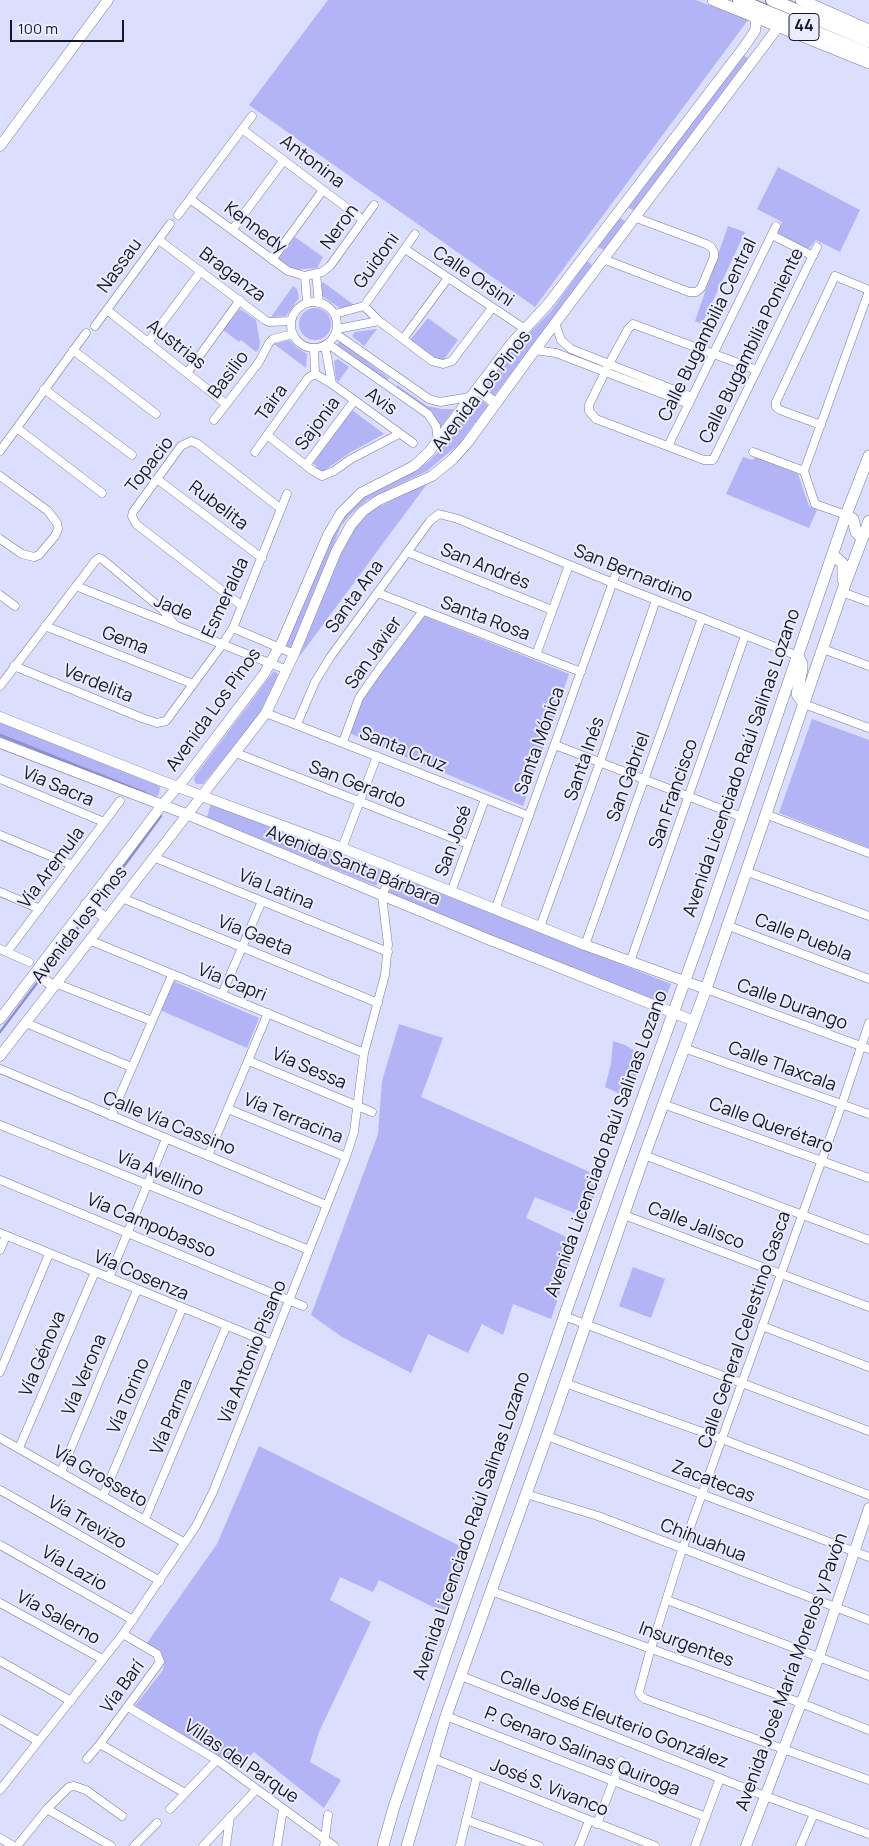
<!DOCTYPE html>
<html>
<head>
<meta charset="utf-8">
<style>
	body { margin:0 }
	#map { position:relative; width:869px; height:1846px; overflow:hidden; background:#dcdefd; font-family:Manrope,sans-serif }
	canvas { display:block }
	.scale { position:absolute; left:10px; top:20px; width:114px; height:22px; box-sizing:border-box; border:2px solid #171823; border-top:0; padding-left:6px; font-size:15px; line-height:18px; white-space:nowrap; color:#171823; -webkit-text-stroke:4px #ebecff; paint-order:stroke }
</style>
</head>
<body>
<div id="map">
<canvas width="869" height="1846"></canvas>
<div class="scale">100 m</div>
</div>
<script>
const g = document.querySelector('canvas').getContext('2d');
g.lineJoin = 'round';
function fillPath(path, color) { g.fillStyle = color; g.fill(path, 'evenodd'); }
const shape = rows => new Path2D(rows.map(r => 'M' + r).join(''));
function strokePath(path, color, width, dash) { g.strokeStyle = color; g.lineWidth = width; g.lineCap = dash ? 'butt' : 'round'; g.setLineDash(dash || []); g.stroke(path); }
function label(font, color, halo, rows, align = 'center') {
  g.font = font + ' Manrope,sans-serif'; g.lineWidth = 4; g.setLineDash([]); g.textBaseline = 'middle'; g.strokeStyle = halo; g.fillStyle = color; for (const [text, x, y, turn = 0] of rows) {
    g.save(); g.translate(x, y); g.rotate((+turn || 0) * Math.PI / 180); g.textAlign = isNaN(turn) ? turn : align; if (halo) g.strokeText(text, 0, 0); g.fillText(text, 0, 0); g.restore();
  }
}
const green = shape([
	[328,0,696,0,748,20,535,307,249,105],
	[743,55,748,58,634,210,628,208],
	[778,167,860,210,840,252,816,240,808,249,779,234,778,232,782,222,757,209],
	[620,218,625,221,604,250,598,247],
	[728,226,745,232,702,324,695,321],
	[295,237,323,257,317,268,292,270,278,260],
	[587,261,592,265,494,396,483,388,506,357,552,310],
	[323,282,354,305,340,308,322,296,321,286],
	[293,286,297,289,299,298,286,316,271,317],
	'299 324a16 16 0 1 1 32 0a16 16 0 1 1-32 0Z',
	[240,309,256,320,260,342,259,349,256,352,241,340,239,342,223,330],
	[428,318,458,340,441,363,410,340],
	[377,329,364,346,352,336,355,332],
	[289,340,297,348,307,354,306,368,274,344],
	[340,341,389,378,386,382,337,345],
	[338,359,349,367,338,382,336,379,334,361],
	[397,385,427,406,442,409,454,409,438,431,436,422,395,388],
	[476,396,488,405,459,444,427,471,367,500,351,514,341,526,291,649,286,646,326,546,338,522,364,497,413,472,428,462,437,453],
	[352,410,384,434,351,452,322,472,313,463],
	[743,457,752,460,756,457,798,474,809,506,817,510,809,528,726,494],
	[427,484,299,657,340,553,354,527,367,515,377,508,422,485],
	[424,616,569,674,523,806,349,733,366,692],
	[274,671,277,673,278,676,257,718,203,784,196,784,194,780,195,776],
	[812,719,869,740,869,848,779,813],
	[0,723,157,785,160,787,159,794,156,797,151,797,0,738],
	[211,804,383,871,376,886,207,817],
	[395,875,671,984,663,1005,388,894],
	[173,981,259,1018,247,1048,160,1010],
	[399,1024,443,1038,421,1097,601,1177,586,1218,535,1197,526,1218,577,1242,551,1319,513,1304,503,1335,482,1324,468,1353,428,1334,411,1373,342,1337,311,1315,378,1134,382,1081],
	[613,1041,625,1045,642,1055,630,1094,620,1094,605,1087,611,1064],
	[633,1267,665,1279,651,1318,619,1306],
	[259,1446,470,1551,447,1614,379,1580,373,1592,340,1577,330,1600,371,1622,319,1732,310,1762,341,1780,324,1808,254,1752,238,1768,134,1707,163,1670,164,1665,161,1653,147,1643,217,1544]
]);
const stream = shape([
	[0,735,145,793],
	[96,904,161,816],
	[45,972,89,913],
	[0,1032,37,983]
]);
const minor = shape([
	[242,129,363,220],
	[190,199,288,271,305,276,322,272,330,266,374,205],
	[178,215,252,116],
	[232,230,284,160],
	[772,235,813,256],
	[159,240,265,320,269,322,291,321],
	[405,249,525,329],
	[603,259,689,292,696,292,701,288,714,257,714,252,711,247,706,244,634,217],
	[272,260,323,190],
	[316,274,319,303],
	[305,276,307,303],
	'291 325a23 23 0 1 1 46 0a23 23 0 1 1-46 0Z',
	[364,306,379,321,432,361,443,364,452,361,492,308],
	[364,306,415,234],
	[107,310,226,404],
	[335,314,364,306],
	[555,323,561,340,571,349,692,397],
	[95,326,170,224],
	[337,329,379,321],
	[336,334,429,399,440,402,470,397],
	[403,339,448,278],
	[148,342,201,271],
	[328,344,428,414,436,426,438,442],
	[325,346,332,384],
	[314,348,315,374],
	[73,350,156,414],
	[535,350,556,353,689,404],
	[757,370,633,324,628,329,609,364,589,405,589,411,596,419,704,460,713,460,714,458,817,247],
	[187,373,240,300],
	[315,374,332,384,413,443],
	[44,389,132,455],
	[214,420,259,362,269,343,273,339,293,334],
	[821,425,780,410,776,407,776,402,835,276,869,290],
	[17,428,102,493],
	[267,435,313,471,322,476,334,471,351,459,399,434],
	[668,446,776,226],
	[0,451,86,333],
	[255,452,308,378,315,374],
	[753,452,804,471],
	[306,465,354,401],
	[0,476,48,511,57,523,58,529,55,536,39,555,34,557,22,554,0,539],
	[157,479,262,558],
	[846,515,815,504,804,471,869,291],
	[407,552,552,610],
	[76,586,287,670],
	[842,592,869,602],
	[378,593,581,672],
	[0,595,15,606],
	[242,606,136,524,132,516,133,512,181,446,191,441,198,444,281,509],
	[45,626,193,684],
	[233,628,294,654],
	[823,649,869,666],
	[536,655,569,565],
	[14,666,142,718,157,723,166,721,222,645,233,628,287,494],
	[0,686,96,560,99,558,102,559,163,610,175,625],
	[804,704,869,728],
	[266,713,529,816],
	[297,724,315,682,331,656,430,521,439,514,458,519,613,583,798,656],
	[343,742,359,698,377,672,423,611],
	[555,745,742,817],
	[236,753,468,844],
	[0,779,104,822],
	[765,814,869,853],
	[0,835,72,865],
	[342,848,377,756],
	[153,857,388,952],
	[745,871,869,916],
	[0,892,40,909],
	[451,892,485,799],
	[122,898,378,1003],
	[495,910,618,568],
	[726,925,869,979],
	[540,927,600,762,656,600],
	[89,940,364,1053],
	[585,945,702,618],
	[0,949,29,962],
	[7,952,120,801],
	[630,962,745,636],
	[55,983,152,1021],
	[706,989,869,1049],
	[222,994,262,901],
	[26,1023,131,1067],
	[869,1023,842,1104,682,1550,651,1648,639,1692,641,1696,645,1699,869,1780],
	[684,1048,869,1114],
	[249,1061,372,1112],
	[0,1069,326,1205],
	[663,1104,869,1178],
	[228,1109,346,1157],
	[111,1116,172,975],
	[0,1125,309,1250],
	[644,1155,869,1240],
	[208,1156,268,1013],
	[0,1180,303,1306],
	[624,1215,869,1307],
	[0,1233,272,1344],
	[0,1250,6,1236],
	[109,1278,166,1139],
	[564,1316,869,1431],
	[762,1326,869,1367],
	[0,1372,49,1254],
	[565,1383,722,1439,869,1495],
	[547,1436,869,1557],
	[0,1438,185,1543],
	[19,1448,95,1272],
	[61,1472,137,1290],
	[0,1490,160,1581],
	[526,1494,598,1516,869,1620],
	[103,1496,182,1309],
	[145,1519,226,1327],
	[0,1545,133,1620],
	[491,1591,801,1703,869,1730],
	[667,1600,869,1676],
	[0,1603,102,1659],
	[0,1661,71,1701],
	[461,1676,765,1796,869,1834],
	[128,1707,217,1760,334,1846],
	[446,1716,706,1817],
	[0,1719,38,1741],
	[100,1744,185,1793],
	[432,1758,655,1846],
	[87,1759,100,1744,160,1662,157,1654,123,1634],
	[0,1790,123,1634,196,1526,213,1492,346,1157,354,1132,364,1053,385,975,388,944,382,896,393,869],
	[47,1809,111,1846],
	[170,1809,217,1760],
	[466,1820,539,1846],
	[597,1824,621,1761],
	[0,1838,13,1846],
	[17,1846,47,1809,69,1787,74,1786,86,1790,122,1816],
	[134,1846,157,1823],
	[203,1846,256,1790],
	[226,1846,230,1817],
	[277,1846,283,1809],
	[324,1846,328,1815],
	[460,1846,477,1776],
	[579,1846,589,1821],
	[695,1846,720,1778],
	[800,1846,814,1814]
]);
const tertiary = shape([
	[0,146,108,0],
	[477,389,495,403],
	[0,717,159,780,342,848,585,945,706,989],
	[0,743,186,814,490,940,694,1021],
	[86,904,106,918],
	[35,973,53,986],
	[0,1019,162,805,186,777,264,674,282,642,328,535,341,513,361,493,414,466,429,452,511,344,548,304,744,47,755,31,756,24,755,17],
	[0,1056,266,713,294,654,336,552,351,525,363,511,379,500,432,476,453,459,468,442,535,350,779,26],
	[746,1846,819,1657,869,1508]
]);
const secondary = shape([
	[713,0,869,63],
	[801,0,869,30],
	[846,515,853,519,856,532,862,538],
	[833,555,843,564,843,580],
	[798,656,802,664,802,669,797,694,804,704],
	[383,1846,394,1807,445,1657,525,1430,565,1314,706,922,846,515,869,456],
	[407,1846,446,1716,547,1436,643,1159,706,989,842,592,869,521]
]);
const primary = shape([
	[739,0,869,54],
	[772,0,869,41]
]);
const shields = [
	[804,27,30]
];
const shieldNames = [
	["44",804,27]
];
const streetNames = [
	["Antonina",312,162,37],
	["Neron",340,227,-54],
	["Kennedy",255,228,37],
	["Guidoni",377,261,-54],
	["Nassau",120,266,-54],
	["Braganza",232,275,37],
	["Calle Orsini",473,277,34],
	["Calle Bugambilia Central",708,330,-64],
	["Austrias",176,345,38],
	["Calle Bugambilia Poniente",752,346,-64],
	["Basilio",229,375,-53],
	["Avenida Los Pinos",482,391,-52],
	["Avis",381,402,36],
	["Taira",272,403,-54],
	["Sajonia",318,424,-53],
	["Topacio",150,465,-52],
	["Rubelita",218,506,37],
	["San Andrés",485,567,22],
	["San Bernardino",633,574,22],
	["Santa Ana",355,597,-54],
	["Esmeralda",226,598,-65],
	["Jade",173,608,22],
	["Santa Rosa",485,619,21],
	["Gema",125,641,21],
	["San Javier",374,653,-55],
	["Verdelita",98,684,22],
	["Avenida Los Pinos",214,710,-54],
	["Santa Mónica",540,741,-70],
	["Santa Cruz",403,750,22],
	["Santa Inés",585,759,-71],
	["Avenida Licenciado Raúl Salinas Lozano",742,763,-71],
	["San Gabriel",629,777,-70],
	["San Gerardo",357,785,21],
	["Via Sacra",58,787,23],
	["San Francisco",674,794,-71],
	["San José",454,841,-70],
	["Avenida Santa Bárbara",353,866,22],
	["Vía Aremula",52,868,-53],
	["Vía Latina",276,890,22],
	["Avenida los Pinos",80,925,-52],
	["Vía Gaeta",255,936,22],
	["Calle Puebla",803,938,21],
	["Vía Capri",232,983,22],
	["Calle Durango",792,1005,20],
	["Calle Tlaxcala",782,1067,20],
	["Vía Sessa",309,1069,23],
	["Vía Terracina",293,1119,22],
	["Calle Vía Cassino",169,1124,22],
	["Calle Querétaro",771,1126,20],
	["Avenida Licenciado Raúl Salinas Lozano",607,1144,-70],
	["Vía Avellino",160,1174,22],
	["Vía Campobasso",151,1226,23],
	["Calle Jalisco",696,1226,21],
	["Vía Cosenza",141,1276,23],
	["Calle General Celestino Gasca",745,1330,-71],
	["Vía Antonio Pisano",253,1352,-68],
	["Vía Génova",43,1354,-67],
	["Vía Verona",85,1375,-67],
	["Vía Torino",129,1396,-67],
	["Vía Parma",172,1417,-67],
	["Vía Grosseto",100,1477,30],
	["Zacatecas",713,1482,21],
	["Vía Trevizo",87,1523,30],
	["Avenida Licenciado Raúl Salinas Lozano",472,1526,-71],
	["Chihuahua",703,1541,21],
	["Vía Lazio",74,1569,30],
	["Vía Salerno",58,1618,29],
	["Insurgentes",686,1645,20],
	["Avenida José María Morelos y Pavón",792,1672,-70],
	["Vía Barí",123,1687,-54],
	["Calle José Eleuterio González",614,1720,21],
	["P. Genaro Salinas Quiroga",582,1752,22],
	["Villas del Parque",241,1762,34],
	["José S. Vivanco",549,1788,22]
];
fillPath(green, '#b2b4f6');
strokePath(stream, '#8d8ed3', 2.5);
strokePath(minor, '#7a7c98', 9);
strokePath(tertiary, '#7a7c98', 11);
strokePath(secondary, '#7a7c98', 12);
strokePath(primary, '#7a7c98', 14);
strokePath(minor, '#fff', 8);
strokePath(tertiary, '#fff', 10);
strokePath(secondary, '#fff', 11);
strokePath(primary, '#fff', 12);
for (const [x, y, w] of shields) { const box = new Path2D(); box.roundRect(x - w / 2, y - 13.5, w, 27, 4); g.fillStyle = '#ebecff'; g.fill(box); strokePath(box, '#171823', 1); }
label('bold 16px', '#171823', null, shieldNames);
label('18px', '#171823', '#ebecff', streetNames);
</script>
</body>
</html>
